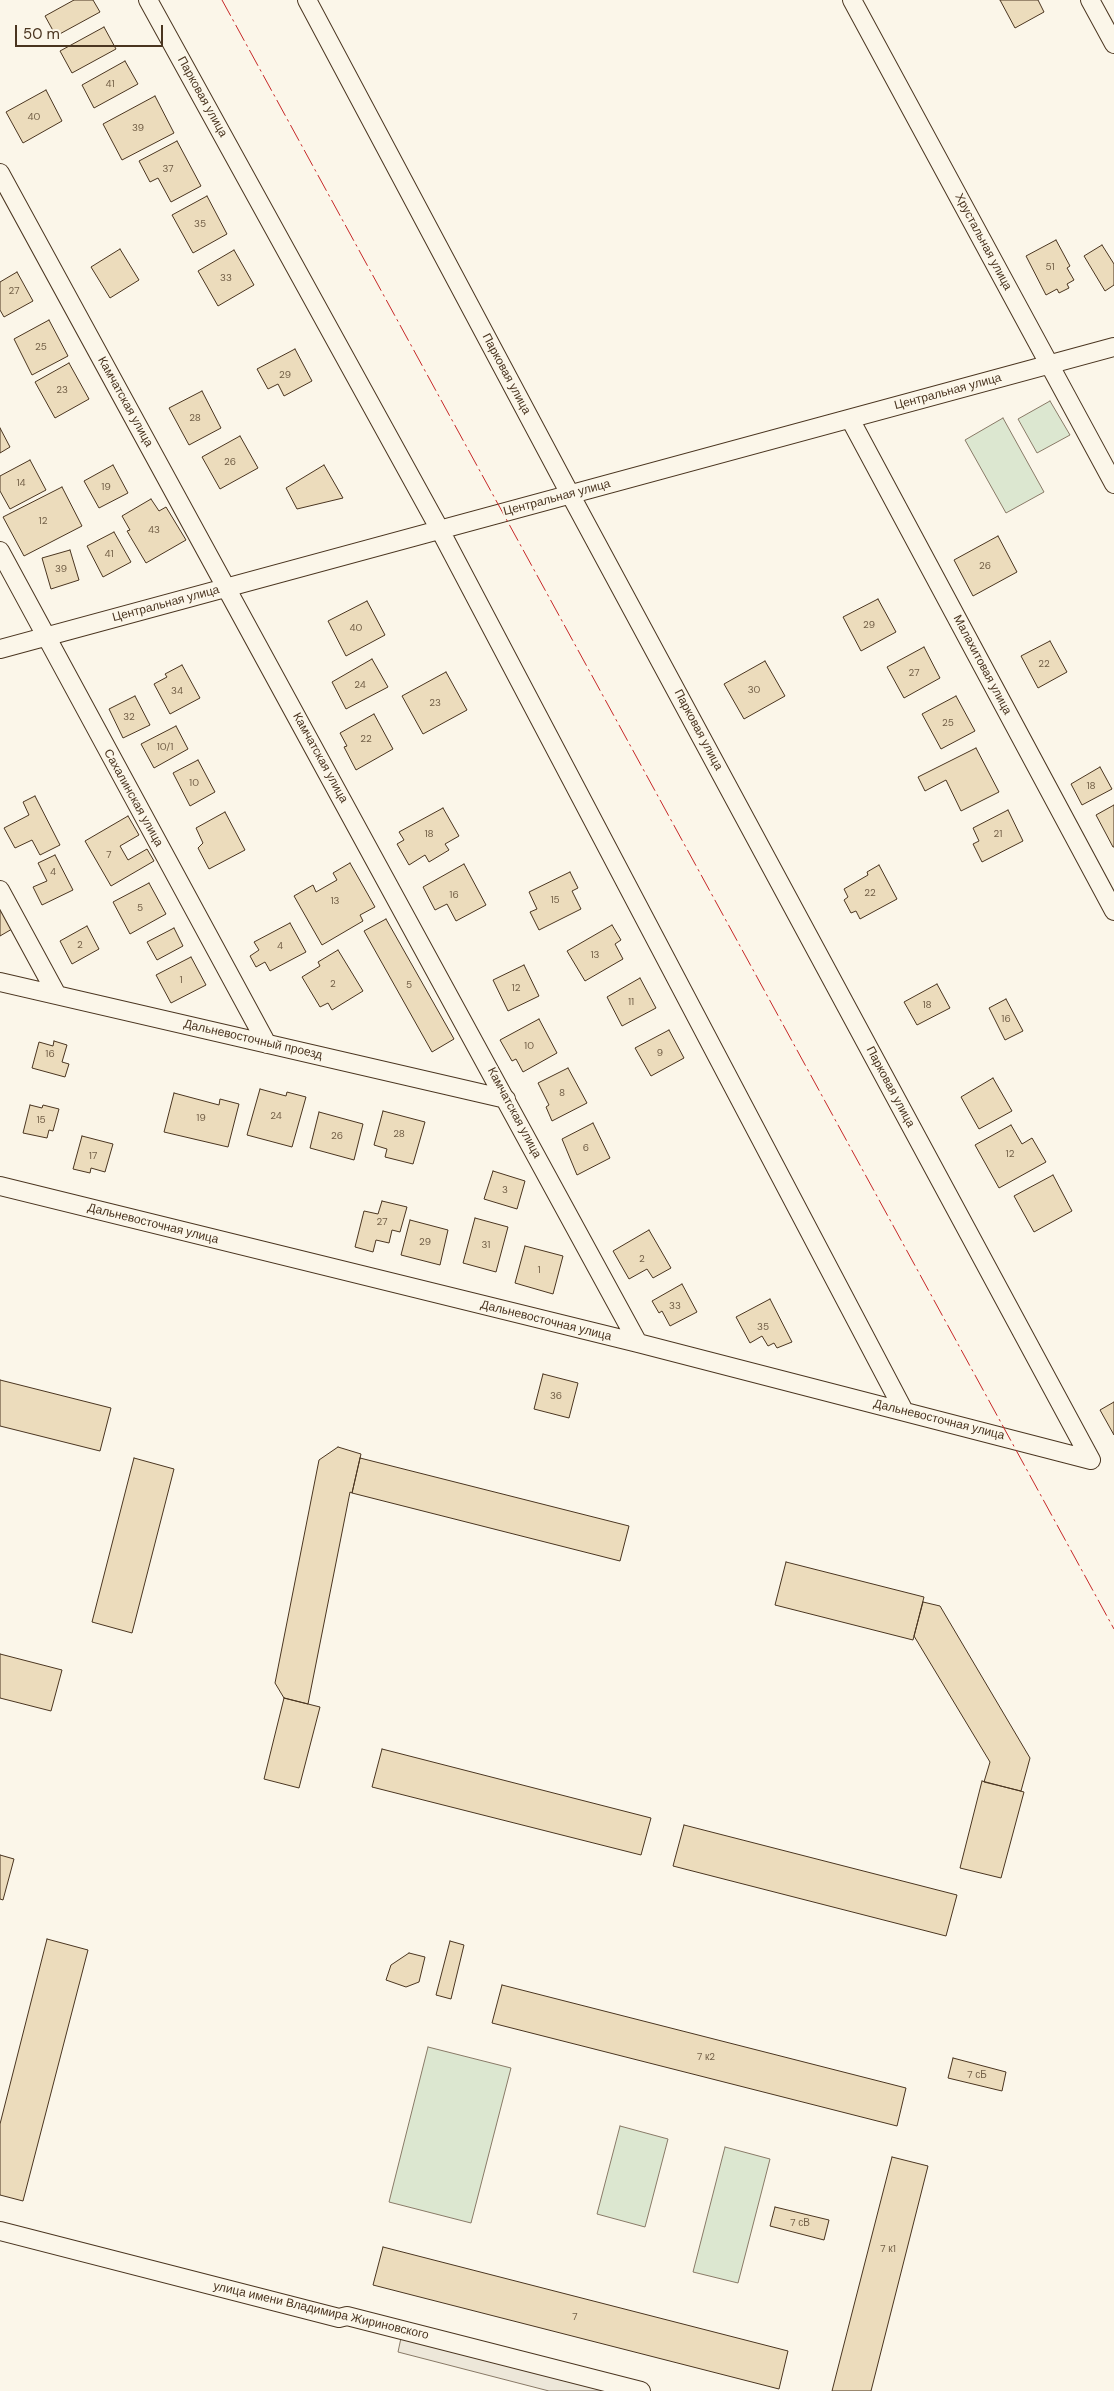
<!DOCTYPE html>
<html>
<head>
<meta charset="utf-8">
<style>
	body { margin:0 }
	#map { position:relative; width:1114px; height:2391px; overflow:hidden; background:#fbf6e9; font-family:"DM Sans",sans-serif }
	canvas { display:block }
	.scale { position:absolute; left:15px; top:25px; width:148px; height:22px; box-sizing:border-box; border:2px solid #4a3520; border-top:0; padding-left:6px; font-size:15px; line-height:18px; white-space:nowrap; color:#4a3520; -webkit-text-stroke:4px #fbf6e9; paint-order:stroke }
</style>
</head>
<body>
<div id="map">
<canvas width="1114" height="2391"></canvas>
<div class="scale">50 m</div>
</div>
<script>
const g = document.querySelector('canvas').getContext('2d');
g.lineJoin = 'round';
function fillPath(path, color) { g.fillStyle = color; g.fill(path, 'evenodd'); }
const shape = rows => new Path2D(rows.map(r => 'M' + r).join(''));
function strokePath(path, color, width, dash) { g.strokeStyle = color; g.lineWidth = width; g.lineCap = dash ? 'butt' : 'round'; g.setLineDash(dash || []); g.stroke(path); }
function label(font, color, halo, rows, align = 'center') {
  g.font = font + ' "DM Sans",sans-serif'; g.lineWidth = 4; g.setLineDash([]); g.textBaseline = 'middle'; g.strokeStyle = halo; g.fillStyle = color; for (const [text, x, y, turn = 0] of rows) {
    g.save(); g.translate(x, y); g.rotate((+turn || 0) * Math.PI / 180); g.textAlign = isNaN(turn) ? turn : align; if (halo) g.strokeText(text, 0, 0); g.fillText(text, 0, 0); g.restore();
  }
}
const green = shape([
	[1050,401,1070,435,1037,453,1018,419,1050,401],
	[1003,418,1044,492,1006,513,965,440,1003,418],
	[428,2047,511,2068,471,2223,389,2202,428,2047],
	[620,2126,668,2139,645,2227,597,2214,620,2126],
	[725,2147,770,2159,738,2283,693,2272,725,2147]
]);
const parking = shape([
	[401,2338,609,2391,549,2391,398,2352,401,2338]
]);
const building = shape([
	[74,0,93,0,100,12,56,36,45,16,74,0],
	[1000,0,1038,0,1044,12,1015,28,1000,0],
	[104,27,116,49,72,73,60,51,104,27],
	[125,61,138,84,94,108,82,85,125,61],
	[46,90,62,121,23,143,6,112,46,90],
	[155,96,174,133,122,160,103,124,155,96],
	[177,141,201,186,171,202,158,178,150,182,139,161,177,141],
	[207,196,227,234,193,253,172,215,207,196],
	[1056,240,1070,266,1067,268,1074,280,1067,284,1069,288,1059,293,1057,289,1046,295,1026,256,1056,240],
	[1102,245,1114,264,1114,285,1105,291,1084,256,1102,245],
	[120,249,139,280,110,298,91,267,120,249],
	[234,250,254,285,218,306,198,271,234,250],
	[17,272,33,301,4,317,0,310,0,282,17,272],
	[49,320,68,356,32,375,14,339,49,320],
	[295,349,312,381,284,396,278,384,268,389,257,369,295,349],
	[69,363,89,399,55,418,35,382,69,363],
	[202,391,221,428,189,445,169,408,202,391],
	[0,428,10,447,0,453,0,428],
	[240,436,258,468,220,489,202,457,240,436],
	[30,460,46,490,10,509,0,491,0,476,30,460],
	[113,465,128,493,99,508,84,481,113,465],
	[324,465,343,498,297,509,286,488,324,465],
	[62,487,82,526,24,556,3,517,62,487],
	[151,499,159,511,166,507,186,540,146,563,127,531,130,530,122,516,151,499],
	[114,532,131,562,103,577,87,546,114,532],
	[998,536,1017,572,973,596,954,560,998,536],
	[70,550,79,580,51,589,42,558,70,550],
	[878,599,896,632,861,651,843,617,878,599],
	[367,601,385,635,346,656,328,621,367,601],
	[1050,641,1067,672,1038,688,1021,656,1050,641],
	[924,647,940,678,904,698,887,667,924,647],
	[372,659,388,687,346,709,332,682,372,659],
	[765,661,785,696,744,719,724,684,765,661],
	[182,665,200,698,170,714,154,684,167,677,165,674,182,665],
	[446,672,467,710,423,734,402,696,446,672],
	[135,696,150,725,123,738,109,709,135,696],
	[956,696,975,731,941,749,922,714,956,696],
	[374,714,393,749,356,770,344,747,347,746,340,733,374,714],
	[176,726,188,749,154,768,141,744,176,726],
	[976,748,999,792,961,811,946,780,925,791,918,777,976,748],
	[198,760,215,792,190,806,173,773,198,760],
	[1100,767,1112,789,1082,805,1071,784,1100,767],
	[35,796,60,845,40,855,32,840,15,848,4,828,29,815,23,802,35,796],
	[1114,805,1114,847,1113,847,1096,815,1114,805],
	[443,808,459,836,445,844,449,850,429,862,425,855,409,865,397,844,404,840,399,832,443,808],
	[1008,810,1023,841,982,862,973,844,979,841,973,828,1008,810],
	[225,812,245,850,209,869,198,848,203,843,196,828,225,812],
	[128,816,139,835,120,846,128,860,147,849,154,861,111,886,85,841,128,816],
	[55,855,73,890,42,905,33,887,47,881,38,863,55,855],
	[350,863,375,907,360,915,363,921,322,945,294,896,313,885,316,892,337,880,333,873,350,863],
	[464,864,486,905,456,921,447,904,435,910,423,887,464,864],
	[879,865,897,899,860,919,856,911,851,913,844,900,848,897,844,889,868,875,867,872,879,865],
	[570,872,578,888,572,891,581,909,539,930,530,912,537,909,529,892,570,872],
	[149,883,166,914,130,934,113,902,149,883],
	[0,908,12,929,0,936,0,908],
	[386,919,454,1039,432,1052,364,931,386,919],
	[290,923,306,952,270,971,265,962,256,967,250,956,259,950,254,942,290,923],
	[612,925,621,940,615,944,623,959,585,981,567,951,612,925],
	[87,926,99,949,72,964,60,941,87,926],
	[174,928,183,946,157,960,147,942,174,928],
	[338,950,363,991,332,1010,328,1003,320,1007,302,977,320,966,318,962,338,950],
	[191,957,206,985,171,1003,156,975,191,957],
	[524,965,539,996,508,1011,493,980,524,965],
	[640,978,656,1008,622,1026,607,997,640,978],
	[937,984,950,1008,917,1025,904,1002,937,984],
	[1006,999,1023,1031,1005,1040,989,1008,1006,999],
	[539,1019,557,1053,523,1072,516,1059,512,1061,500,1040,539,1019],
	[669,1030,684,1058,651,1076,635,1048,669,1030],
	[54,1041,67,1045,62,1062,69,1064,65,1077,32,1068,39,1042,53,1046,54,1041],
	[568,1068,587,1103,552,1121,546,1107,549,1105,538,1083,568,1068],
	[993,1078,1012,1111,979,1129,961,1097,993,1078],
	[260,1089,286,1096,287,1092,306,1097,292,1147,247,1135,260,1089],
	[174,1093,219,1105,220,1099,239,1104,228,1147,164,1132,174,1093],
	[30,1105,42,1108,43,1105,59,1109,53,1131,49,1130,47,1138,23,1133,30,1105],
	[383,1111,425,1122,413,1164,385,1157,387,1149,374,1145,383,1111],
	[319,1112,363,1124,354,1160,310,1148,319,1112],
	[593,1123,610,1158,577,1175,562,1139,593,1123],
	[1011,1125,1022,1144,1032,1138,1046,1162,999,1188,975,1145,1011,1125],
	[82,1136,113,1144,105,1172,91,1168,90,1173,73,1169,82,1136],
	[493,1171,525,1181,517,1209,484,1199,493,1171],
	[1053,1175,1072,1211,1034,1232,1014,1196,1053,1175],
	[382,1201,407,1207,400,1232,392,1230,389,1243,376,1240,373,1252,355,1247,364,1211,378,1214,382,1201],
	[475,1218,508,1227,496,1272,463,1263,475,1218],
	[410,1220,448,1230,440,1265,401,1255,410,1220],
	[649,1230,671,1268,653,1278,647,1269,629,1279,613,1251,649,1230],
	[525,1246,563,1256,553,1294,515,1283,525,1246],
	[682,1284,697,1312,670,1326,662,1311,659,1313,652,1301,682,1284],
	[770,1299,792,1342,777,1348,774,1343,768,1346,762,1336,750,1343,736,1317,770,1299],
	[543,1374,578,1383,569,1418,534,1409,543,1374],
	[0,1380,111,1408,100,1451,0,1426,0,1380],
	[1114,1402,1114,1435,1100,1410,1114,1402],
	[338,1447,361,1454,352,1493,350,1492,308,1704,284,1698,275,1683,319,1460,338,1447],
	[134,1458,174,1469,132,1633,92,1622,134,1458],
	[360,1458,629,1526,620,1561,352,1493,360,1458],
	[786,1562,924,1597,913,1640,775,1605,786,1562],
	[923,1602,940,1606,1030,1758,1021,1791,984,1782,990,1762,914,1636,923,1602],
	[0,1654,62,1670,51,1711,0,1698,0,1654],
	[284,1698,320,1707,299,1788,264,1779,284,1698],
	[382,1749,651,1818,641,1855,372,1787,382,1749],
	[982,1781,1024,1792,1001,1878,960,1868,982,1781],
	[684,1825,957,1895,946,1936,673,1866,684,1825],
	[0,1855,14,1859,3,1900,0,1899,0,1855],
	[47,1939,88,1950,23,2201,0,2195,0,2124,47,1939],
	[450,1941,464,1945,451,1999,436,1995,450,1941],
	[409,1953,425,1957,419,1982,406,1987,386,1980,391,1965,409,1953],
	[502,1985,906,2088,897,2126,492,2023,502,1985],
	[953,2058,1006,2072,1002,2091,948,2078,953,2058],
	[892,2157,928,2166,871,2391,832,2391,892,2157],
	[775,2207,829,2220,824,2240,770,2226,775,2207],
	[383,2247,788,2351,779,2389,373,2285,383,2247]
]);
const minor = shape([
	[148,0,440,530,904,1411],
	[307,0,570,494,1091,1460],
	[852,0,1114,484],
	[1090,0,1114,44],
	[0,173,638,1343],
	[850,419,1114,911],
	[0,551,267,1044],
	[0,649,1114,347],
	[0,890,57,995],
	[0,982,506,1099],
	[0,1186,638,1343,1091,1460],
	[0,2231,339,2318,347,2316,641,2391]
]);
const power = shape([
	[222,0,1114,1629]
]);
const numberNames = [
	["41",110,84],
	["40",34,117],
	["39",138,128],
	["37",168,169],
	["35",200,224],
	["51",1050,267],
	["33",226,278],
	["27",14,291],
	["25",41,347],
	["29",285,375],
	["23",62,390],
	["28",195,418],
	["26",230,462],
	["14",21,483],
	["19",106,487],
	["12",43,521],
	["43",154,530],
	["41",109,554],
	["26",985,566],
	["39",61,569],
	["29",869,625],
	["40",356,628],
	["22",1044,664],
	["27",914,673],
	["24",360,685],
	["30",754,690],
	["34",177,691],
	["23",435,703],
	["32",129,717],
	["25",948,723],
	["22",366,739],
	["10/1",165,747],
	["10",194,783],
	["18",1091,786],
	["18",429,834],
	["21",998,834],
	["7",109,855],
	["4",53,872],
	["22",870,893],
	["16",454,895],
	["15",555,900],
	["13",335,901],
	["5",140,908],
	["2",80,945],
	["4",280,946],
	["13",595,955],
	["1",181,980],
	["2",333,984],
	["5",409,985],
	["12",516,988],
	["11",631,1002],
	["18",927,1005],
	["16",1006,1019],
	["10",529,1046],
	["9",660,1053],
	["16",50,1054],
	["8",562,1093],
	["24",276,1116],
	["19",201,1118],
	["15",41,1120],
	["28",399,1134],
	["26",337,1136],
	["6",586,1148],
	["12",1010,1154],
	["17",93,1156],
	["3",505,1190],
	["27",382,1222],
	["29",425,1242],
	["31",486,1245],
	["2",642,1259],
	["1",539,1270],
	["33",675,1306],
	["35",763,1327],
	["36",556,1396],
	["7 к2",706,2057],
	["7 сБ",977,2075],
	["7 сВ",800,2223],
	["7 к1",888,2249],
	["7",575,2317]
];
const streetNames = [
	["Парковая улица",202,97,61],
	["Хрустальная улица",983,242,62],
	["Парковая улица",506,374,62],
	["Центральная улица",948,392,-15],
	["Камчатская улица",125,402,61],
	["Центральная улица",557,498,-15],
	["Центральная улица",166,604,-15],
	["Малахитовая улица",982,665,62],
	["Парковая улица",698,730,62],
	["Камчатская улица",320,758,61],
	["Сахалинская улица",133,798,61],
	["Дальневосточный проезд",253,1040,13],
	["Парковая улица",890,1087,62],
	["Камчатская улица",514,1113,62],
	["Дальневосточная улица",153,1224,14],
	["Дальневосточная улица",546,1321,14],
	["Дальневосточная улица",939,1420,14],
	["улица имени Владимира Жириновского",321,2311,13]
];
fillPath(green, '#dce7d0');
strokePath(green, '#887966', 1);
fillPath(parking, '#ede7d9');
strokePath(parking, '#887966', 1);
fillPath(building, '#ecdcbc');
strokePath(building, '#4a3520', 1);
strokePath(minor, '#4a3520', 20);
strokePath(minor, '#fbf6e9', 18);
strokePath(power, '#c62828', 1, [18, 4, 2.5, 4]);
label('10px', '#725f47', null, numberNames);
label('12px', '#4a3520', '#fbf6e9', streetNames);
</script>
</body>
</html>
